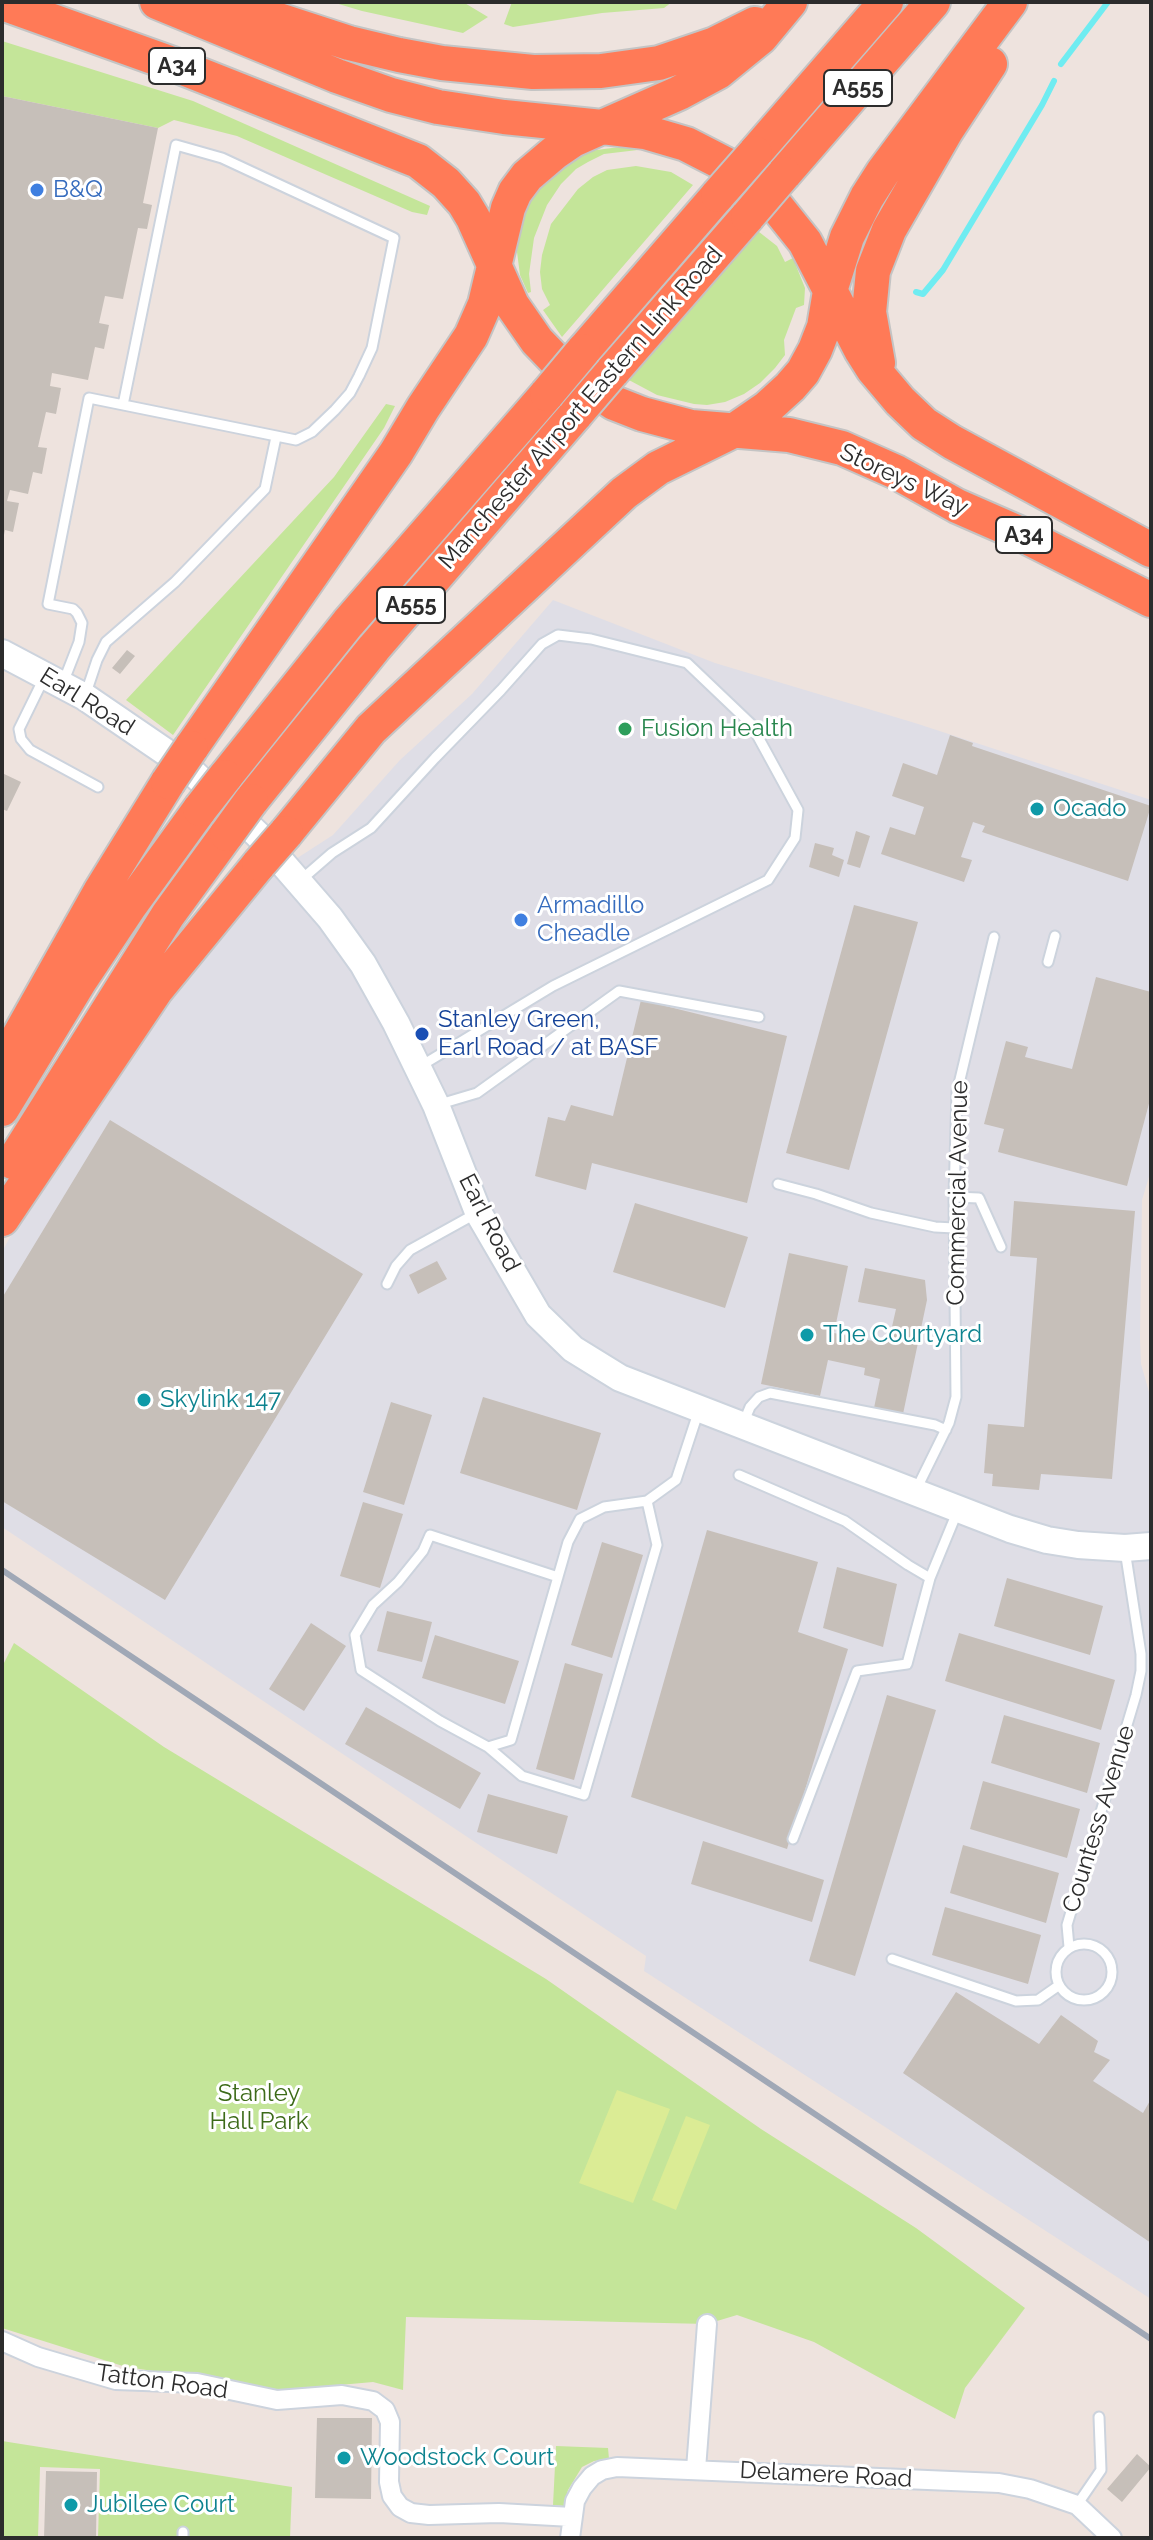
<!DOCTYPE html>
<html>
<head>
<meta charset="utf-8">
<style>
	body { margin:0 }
	#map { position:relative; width:1153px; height:2540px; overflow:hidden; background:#eee3de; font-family:Raleway,sans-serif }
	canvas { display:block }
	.frame { position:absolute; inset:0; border:4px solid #2c2c2c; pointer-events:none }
</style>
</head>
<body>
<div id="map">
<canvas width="1153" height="2540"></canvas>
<div class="frame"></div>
</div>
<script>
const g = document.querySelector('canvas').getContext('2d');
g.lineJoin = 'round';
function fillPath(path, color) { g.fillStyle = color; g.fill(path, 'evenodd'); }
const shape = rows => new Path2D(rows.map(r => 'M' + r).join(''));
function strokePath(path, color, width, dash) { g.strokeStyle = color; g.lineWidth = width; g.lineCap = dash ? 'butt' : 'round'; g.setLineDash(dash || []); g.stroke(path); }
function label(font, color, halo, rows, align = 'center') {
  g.font = font + ' Raleway,sans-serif'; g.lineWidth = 6; g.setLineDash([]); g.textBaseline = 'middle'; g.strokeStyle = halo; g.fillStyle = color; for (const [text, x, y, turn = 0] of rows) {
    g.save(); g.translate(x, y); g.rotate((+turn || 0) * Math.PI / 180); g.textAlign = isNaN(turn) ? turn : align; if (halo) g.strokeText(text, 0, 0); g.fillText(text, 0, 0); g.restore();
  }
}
const industrial = shape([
	[553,600,715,663,915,723,1151,800,1151,1170,1142,1200,1140,1338,1141,1364,1151,1399,1151,2299,644,1971,646,1956,2,1527,2,1252,9,1239,118,1064,268,877,333,835,400,760,472,694]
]);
const green = shape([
	[332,2,463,2,488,17,463,33,362,11],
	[512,2,672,2,664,8,602,13,513,27,504,24],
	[2,41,193,101,430,206,427,215,412,212,237,136,174,120,158,128,2,96],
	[627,146,646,149,604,154,588,162,576,169,561,184,547,205,534,238,529,274,531,292,528,293,520,275,517,252,518,230,531,194,573,157,589,151],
	[636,166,671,172,693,185,562,337,543,310,550,305,542,289,540,272,542,255,551,224,578,189,593,177,607,170],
	[754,228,777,246,785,262,793,258,805,288,804,305,796,308,784,340,785,355,775,368,760,383,744,394,725,402,707,405,694,404,657,395,627,379],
	[386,404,395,406,384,428,173,735,126,700,334,477],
	[14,1643,164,1747,546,1979,761,2129,916,2228,1025,2308,965,2388,955,2419,814,2342,737,2315,707,2324,406,2317,403,2390,373,2382,283,2390,126,2367,2,2328,2,1667],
	[2,2441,292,2487,290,2538,98,2538,100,2469,40,2467,38,2538,2,2538],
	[556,2446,608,2448,609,2459,594,2461,582,2467,568,2490,564,2506,553,2505]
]);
const pitch = shape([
	[617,2090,670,2109,633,2203,579,2183],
	[686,2116,710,2125,676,2210,652,2200]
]);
const stream = shape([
	[1061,64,1108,2],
	[916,292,923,294,943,270,1042,105,1054,81]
]);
const building = shape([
	[2,96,158,128,143,203,152,205,147,229,138,228,123,299,105,296,99,323,109,325,104,349,95,347,88,380,52,373,50,386,61,388,56,414,46,412,38,447,47,448,42,474,33,472,28,494,10,490,7,501,19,503,13,532,5,530,3,540],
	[127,650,135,656,120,674,112,668],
	[950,735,973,743,972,746,1151,806,1128,881,982,832,985,826,973,822,961,857,972,860,964,882,881,854,890,827,915,835,924,807,892,796,903,763,937,775],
	[2,773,21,782,7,811,2,809],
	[856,831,870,836,860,868,847,864],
	[815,843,834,848,832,855,844,860,839,877,809,867],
	[854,905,918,922,849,1170,786,1153],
	[1096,977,1151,992,1151,1096,1127,1186,998,1152,1004,1129,984,1124,1006,1041,1028,1047,1025,1057,1072,1069],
	[641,1000,787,1036,747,1203,592,1163,586,1190,535,1176,548,1117,565,1121,571,1105,613,1116],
	[110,1120,363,1274,165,1600,2,1501,2,1298],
	[1014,1201,1135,1211,1112,1479,1041,1474,1039,1490,992,1486,993,1474,984,1473,988,1424,1024,1427,1037,1258,1010,1256],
	[635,1203,748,1237,725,1308,613,1272],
	[789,1253,848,1266,834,1333,873,1341,874,1337,889,1340,896,1309,858,1302,865,1268,925,1280,927,1300,903,1414,874,1408,880,1379,864,1375,865,1368,828,1360,820,1396,761,1384],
	[437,1261,447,1279,418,1294,409,1275],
	[483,1397,601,1433,577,1510,460,1473],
	[391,1402,432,1415,404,1505,363,1492],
	[363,1502,403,1514,380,1588,340,1576],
	[707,1530,818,1562,798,1632,848,1649,787,1849,631,1797],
	[602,1542,643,1555,612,1658,571,1645],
	[837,1567,897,1584,883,1647,823,1628],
	[1007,1578,1103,1606,1090,1655,994,1626],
	[387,1611,432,1622,422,1662,377,1651],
	[311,1623,346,1646,304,1711,269,1689],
	[959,1633,1115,1680,1101,1730,945,1681],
	[435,1635,519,1661,505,1704,422,1678],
	[565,1663,603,1674,574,1780,536,1769],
	[887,1695,936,1710,855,1976,809,1961],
	[366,1707,481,1773,460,1809,345,1744],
	[1004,1715,1100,1743,1087,1793,991,1763],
	[983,1781,1080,1809,1067,1858,970,1829],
	[488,1794,568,1816,557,1854,477,1832],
	[703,1841,824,1880,812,1922,691,1884],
	[963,1845,1059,1873,1046,1923,950,1893],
	[945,1907,1041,1935,1028,1984,932,1955],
	[956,1992,1039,2044,1061,2015,1098,2041,1094,2052,1110,2060,1093,2081,1143,2113,1151,2099,1151,2243,903,2073],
	[317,2418,372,2418,371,2499,315,2498],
	[1137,2454,1151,2467,1122,2502,1107,2489],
	[46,2471,97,2472,96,2538,44,2538]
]);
const lane = shape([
	[44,678,19,729,21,739,30,750,98,787],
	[63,683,79,642,82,623,77,613,73,609,48,604,89,398,296,440,312,432,335,410,350,393,359,376,372,348,394,238,222,158,176,145,123,405],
	[85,696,97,660,106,642,175,582,265,489,276,437],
	[302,879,332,853,371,828,435,758,501,690,542,644,558,635,591,639,687,663,751,724,798,810,795,838,768,880,553,986,419,1067],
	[1048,962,1055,936],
	[440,1104,477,1093,619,991,759,1017],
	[778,1184,816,1194,871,1213,935,1227,954,1228],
	[954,1197,979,1198,1001,1247],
	[387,1284,396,1266,410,1250,475,1214],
	[743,1424,750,1407,759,1397,770,1393,935,1425,946,1430],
	[739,1475,845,1521,908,1565,930,1578],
	[916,1490,949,1423,956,1397,954,1197,957,1092,994,937],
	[558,1577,430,1535,423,1551,398,1582,373,1605,355,1635,361,1670,440,1721,488,1747,511,1740,568,1542,580,1519,604,1507,647,1501,676,1480,699,1410],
	[488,1747,522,1776,584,1795,657,1545,647,1501],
	[793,1839,857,1671,907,1664,930,1578,958,1510],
	'1056 1972a28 28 0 1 1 56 0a28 28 0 1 1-56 0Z',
	[1069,1947,1067,1925,1136,1695,1141,1671,1141,1654,1125,1550],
	[892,1959,1016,2001,1038,2000,1058,1986],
	[1077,2505,1101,2470,1099,2417],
	[183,2538,183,2532]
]);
const street = shape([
	[2,2341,38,2357,116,2380,197,2383,277,2400,342,2395,373,2401,385,2410,390,2422,389,2482,392,2496,400,2507,411,2513,429,2515,499,2513,572,2517],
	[696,2469,707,2324],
	[570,2538,575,2501,582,2488,592,2476,602,2470,617,2467,999,2483,1030,2489,1077,2505,1112,2538]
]);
const secondary = shape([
	[2,653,85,697,186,766,258,835,330,918,363,964,396,1023,436,1105,478,1212,538,1315,573,1349,620,1378,1010,1529,1047,1540,1078,1545,1125,1548,1151,1546]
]);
const highway = shape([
	[157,2,337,76,391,95,438,107,504,117,602,127,679,93,718,72,761,37,790,2],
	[2,3,178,66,418,161,446,183,464,203,473,218,512,305,537,341,564,369,614,403,642,414,691,427,789,435,842,448,896,472,957,506,1021,534,1151,600],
	[192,4,254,12,349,43,399,55,442,63,533,72,601,71,659,63,715,44,755,24],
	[755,153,886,2],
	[784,174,933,2],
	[583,351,718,195],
	[878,363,869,312,873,271,889,230,946,131,990,64],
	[612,372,748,216],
	[191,748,396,453,423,408,471,336,485,304,508,208,515,192,527,176,554,153,573,140,602,127,645,132,686,144,725,164,751,183,773,202,805,242,861,350,873,369,900,401,924,424,952,442,1151,550],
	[225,777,348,623,547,394],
	[251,801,374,648,576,414],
	[286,833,371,729,624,493,658,468,735,430,767,408,790,387,803,372,815,350,824,327,830,291,847,237,867,197,883,172,1010,2],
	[2,1066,100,892,168,782],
	[2,1109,81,979,129,907,200,809],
	[13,1162,168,915,227,834],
	[2,1219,156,990,259,864]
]);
const rail = shape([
	[2,1570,1151,2339]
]);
const highwayBridge = shape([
	[718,195,755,153],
	[748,216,784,174],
	[547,394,583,351],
	[576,414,612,372],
	[168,782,191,748],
	[200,809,225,777],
	[227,834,251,801],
	[259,864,286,833]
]);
const markers = [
	[37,190,8,"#3f7fe0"],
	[625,729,8,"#2e9e5b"],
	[1037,809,8,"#0f9aa8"],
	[521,920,8,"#3f7fe0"],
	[422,1034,8,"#1a4fb4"],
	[807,1335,8,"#0f9aa8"],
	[144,1400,8,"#0f9aa8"],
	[344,2458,8,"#0f9aa8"],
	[71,2505,8,"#0f9aa8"]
];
const shields = [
	[177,66,56],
	[858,88,68],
	[1024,535,56],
	[411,605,68]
];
const shieldNames = [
	["A34",177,66],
	["A555",858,88],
	["A34",1024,535],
	["A555",411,605]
];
const shopNames = [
	["B&Q",53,190],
	["Armadillo",537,906],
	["Cheadle",537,934]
];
const streetNames = [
	["Manchester Airport Eastern Link Road",581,408,-49],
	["Storeys Way",904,480,25],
	["Earl Road",87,702,32],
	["Commercial Avenue",958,1193,-89],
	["Earl Road",489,1223,63],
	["Countess Avenue",1099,1819,-73],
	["Tatton Road",162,2382,8],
	["Delamere Road",826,2475,3]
];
const leisureNames = [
	["Fusion Health",641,729]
];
const cultureNames = [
	["Ocado",1053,809],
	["The Courtyard",823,1335],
	["Skylink 147",160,1400],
	["Woodstock Court",360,2458],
	["Jubilee Court",87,2505]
];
const transitNames = [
	["Stanley Green,",438,1020],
	["Earl Road / at BASF",438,1048]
];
const parkNames = [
	["Stanley",259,2094],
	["Hall Park",259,2122]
];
fillPath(industrial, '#dfdee6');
fillPath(green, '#c4e599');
fillPath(pitch, '#dbec95');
strokePath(stream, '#6fecf1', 6);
fillPath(building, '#c6bfb9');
strokePath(lane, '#ccd3dd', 13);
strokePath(street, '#ccd3dd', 22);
strokePath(secondary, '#ccd3dd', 30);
strokePath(highway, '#c4c4c4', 38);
strokePath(lane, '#fff', 9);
strokePath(street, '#fff', 18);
strokePath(secondary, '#fff', 26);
strokePath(highway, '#ff7a57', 34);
strokePath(rail, '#a0a8b6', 6);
strokePath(highwayBridge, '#c4c4c4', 38, []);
strokePath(highwayBridge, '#ff7a57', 34);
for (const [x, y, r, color] of markers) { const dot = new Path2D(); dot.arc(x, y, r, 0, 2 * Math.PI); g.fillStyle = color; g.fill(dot); strokePath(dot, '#fff', 3); }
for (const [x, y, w] of shields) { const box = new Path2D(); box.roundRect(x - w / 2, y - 18, w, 36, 6); g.fillStyle = '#fff'; g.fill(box); strokePath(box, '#2c2c2c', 2); }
label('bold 22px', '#2c2c2c', null, shieldNames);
label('24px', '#366cbe', '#fff', shopNames, 'left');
label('24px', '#2c2c2c', '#fff', streetNames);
label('24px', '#27864d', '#fff', leisureNames, 'left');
label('24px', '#0d838f', '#fff', cultureNames, 'left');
label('24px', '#164399', '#fff', transitNames, 'left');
label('24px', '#3d6b19', '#fff', parkNames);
</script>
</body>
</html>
